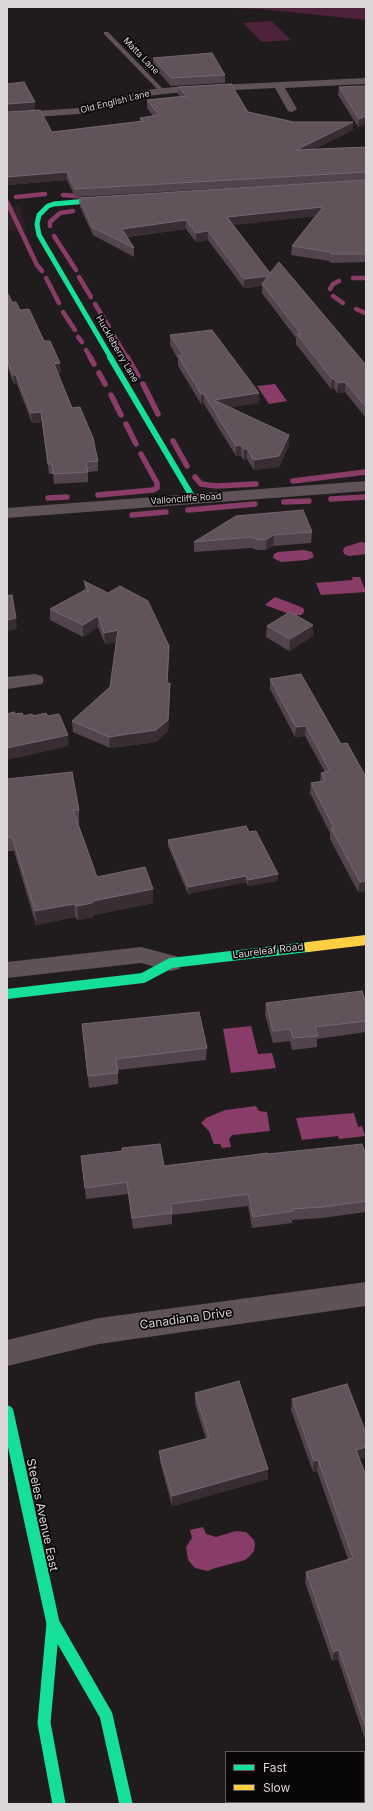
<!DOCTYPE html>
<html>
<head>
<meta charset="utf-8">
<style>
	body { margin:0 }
	#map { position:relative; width:373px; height:1811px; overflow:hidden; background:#201c1e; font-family:Inter,sans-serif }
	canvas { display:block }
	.frame { position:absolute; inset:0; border:8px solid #dad5d7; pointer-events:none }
	.legend { position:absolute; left:225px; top:1751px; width:140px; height:52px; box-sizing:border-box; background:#090608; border:1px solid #5d595b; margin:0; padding:5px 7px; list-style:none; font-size:12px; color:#dad5d7 }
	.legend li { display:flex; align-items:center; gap:8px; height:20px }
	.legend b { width:20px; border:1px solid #5d595b }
</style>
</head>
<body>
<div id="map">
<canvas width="373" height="1811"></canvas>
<div class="frame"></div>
<ul class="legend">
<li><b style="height:5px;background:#16e098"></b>Fast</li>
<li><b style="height:5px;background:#ffcf43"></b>Slow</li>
</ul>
</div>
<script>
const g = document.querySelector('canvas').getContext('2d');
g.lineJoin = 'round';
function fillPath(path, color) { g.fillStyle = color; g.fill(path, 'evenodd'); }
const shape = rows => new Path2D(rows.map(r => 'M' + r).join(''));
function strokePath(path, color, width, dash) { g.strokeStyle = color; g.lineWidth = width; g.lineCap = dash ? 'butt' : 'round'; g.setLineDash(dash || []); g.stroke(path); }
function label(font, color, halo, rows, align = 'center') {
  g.font = font + ' Inter,sans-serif'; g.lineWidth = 3.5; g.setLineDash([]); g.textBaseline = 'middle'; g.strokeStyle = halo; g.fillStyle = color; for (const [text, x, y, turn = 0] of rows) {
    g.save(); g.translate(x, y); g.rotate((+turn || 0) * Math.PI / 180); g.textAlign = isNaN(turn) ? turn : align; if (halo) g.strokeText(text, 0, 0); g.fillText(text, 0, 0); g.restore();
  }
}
const built = shape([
	[7,205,20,207,26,230,7,231]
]);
const green = shape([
	[206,7,366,7,366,20,261,9],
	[271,21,291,40,262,42,243,23]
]);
const water = shape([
	[275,384,287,401,269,404,257,386],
	[361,542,366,543,366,554,349,556,344,554,343,550,345,547],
	[304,550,312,552,314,557,307,560,281,562,273,558,274,554,278,552],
	[352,577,360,577,366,592,321,595,316,583,353,580],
	[275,597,301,607,304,609,304,612,301,615,292,615,265,605],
	[251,1026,258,1054,272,1053,276,1068,231,1073,223,1029],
	[256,1106,259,1111,267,1112,270,1131,232,1135,229,1139,231,1147,222,1148,220,1144,214,1144,209,1131,201,1123,206,1118,225,1110],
	[354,1113,358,1127,362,1126,365,1136,339,1139,338,1136,302,1140,296,1118],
	[203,1527,206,1534,216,1537,236,1531,246,1532,254,1540,255,1545,254,1551,249,1557,245,1560,212,1569,208,1571,195,1568,188,1560,186,1547,192,1538,190,1530]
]);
const streamFar1 = shape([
	[63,195,77,196],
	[16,197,45,194],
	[7,202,37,265,42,271],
	[50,226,50,222,60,213,73,211],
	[54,236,76,270],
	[79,277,91,297],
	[46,278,59,303],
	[353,278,366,278],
	[330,289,333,284,339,281],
	[333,296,343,303],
	[95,304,109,327],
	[356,309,365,313],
	[63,312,75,330],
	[114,336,127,358],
	[78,337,82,342],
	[86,350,91,358]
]);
const stream = shape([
	[90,357,94,364],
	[127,357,138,376],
	[99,373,105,384],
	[143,384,158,414],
	[111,395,121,415],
	[126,424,136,444],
	[173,441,187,466],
	[195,477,201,484,216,486,256,484],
	[293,481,366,472],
	[98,495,153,490,157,488,157,483,141,454],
	[48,498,67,497],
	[331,499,366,497],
	[284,502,309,501],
	[188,510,255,504],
	[132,515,166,512]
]);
const lane = shape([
	[104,32,108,32,164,90,164,92,160,92,104,34,104,32]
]);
const street = shape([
	[366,78,366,84,285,88,297,109,292,112,288,111,275,88,174,93,147,96,107,108,79,114,7,119,7,113,79,108,101,103,146,90,174,87,366,78],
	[366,481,366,491,7,518,7,508,366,481],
	[35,674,42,676,44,680,42,684,7,689,7,677,35,674],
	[141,947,179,957,182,963,179,969,171,971,141,963,7,978,7,962,141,947],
	[366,1282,366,1306,99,1344,7,1366,7,1340,99,1318,366,1282]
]);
const fastFar3 = shape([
	[109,199,54,204,48,206,39,215,37,224,39,235,111,358]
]);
const fastFar2 = shape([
	[110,357,193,498]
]);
const fastFar1 = shape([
	[7,994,143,978,171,963,308,947]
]);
const fast = shape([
	[7,1412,53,1623,44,1723,59,1804],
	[53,1623,106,1715,126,1804]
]);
const slow = shape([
	[308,947,366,940]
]);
const wall = shape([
	[153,58,225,75,225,83,171,86,153,66],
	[366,86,366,124,358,127,338,95,339,87],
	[178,87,248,112,294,122,353,130,314,149,366,147,366,180,75,197,67,180,7,185,7,112,52,132,140,121,140,118,153,116,147,108,147,100,180,96,178,94],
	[366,180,366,262,331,263,329,261,291,255,292,246,315,216,233,225,270,273,366,365,366,418,345,392,337,393,334,388,331,389,296,344,296,338,262,293,262,286,244,288,208,240,196,242,186,229,127,237,134,248,134,257,93,235,80,207,79,198],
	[7,292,12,302,20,310,44,341,61,373,58,373,72,408,98,461,98,471,88,472,88,482,54,484,53,474,49,474,42,422,32,423,17,384,14,384,7,366],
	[170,335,259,393,259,403,231,407,289,445,279,467,254,470,247,459,244,460,241,456,236,456,204,404,201,404,192,389,178,366,178,359,170,345],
	[312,532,311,543,273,546,266,550,258,550,251,548,194,552,194,542],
	[84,581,169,646,169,657,167,683,170,694,168,731,156,742,110,748,73,732,72,721,110,687,117,642,105,644,98,627,83,637,50,620,50,609,85,590],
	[267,626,313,636,289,651,266,637],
	[301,674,366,891,358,892,330,839,330,833,310,793,311,783,320,781,321,773,325,772,305,736,295,737,270,689,270,679],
	[7,779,79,810,79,823,78,824,97,877,153,903,94,915,93,917,78,920,75,917,36,925,14,851,7,851],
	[249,832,278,874,277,881,248,886,246,882,188,894,168,846,168,840],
	[266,1003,366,1003,366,1032,317,1039,317,1047,292,1050,290,1041,273,1043,265,1014],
	[82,1024,207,1048,206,1060,118,1070,118,1084,89,1088,83,1036],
	[366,1150,366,1212,322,1218,292,1220,292,1223,252,1228,248,1206,172,1215,172,1224,133,1229,128,1194,86,1199,81,1156,164,1166,268,1154],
	[195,1393,268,1479,172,1506,160,1462,159,1451,206,1439,195,1404],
	[292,1399,366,1433,366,1457,360,1459,366,1476,366,1742,338,1659,332,1661,305,1582,306,1572,348,1559,317,1471,313,1472,291,1410]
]);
const shadedWall = shape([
	[35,102,35,110,7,111,7,104],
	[366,116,366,124,358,127,359,119],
	[353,122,353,130,295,158,296,150],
	[67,172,67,180,7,185,7,177],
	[323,207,322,215,226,226,227,217],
	[186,220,186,229,122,237,122,229],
	[208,231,208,240,196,242,196,233],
	[268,276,262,284,262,286,244,288,244,279],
	[60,363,61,373,54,374,54,364],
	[13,375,16,375,17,384,14,384],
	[332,379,334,379,334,388,331,389],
	[345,382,345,392,337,393,338,383],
	[259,393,259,403,214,410,214,400],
	[201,394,204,394,204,404,201,404],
	[41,412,42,422,32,423,31,413],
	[289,435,289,445,279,467,254,470,254,460],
	[241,445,241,456,236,456,236,446],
	[244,449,247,449,247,459,244,460],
	[274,535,273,546,266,550,267,539],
	[98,616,98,627,83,637,83,625],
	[16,618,17,629,7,631,7,620],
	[313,625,313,636,289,651,290,639],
	[118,630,119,642,105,644,104,633],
	[169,646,169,657,167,694,167,683],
	[170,683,168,731,156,742,110,748,109,737],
	[306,726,305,736,295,737,296,727],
	[68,735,69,746,7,760,7,748],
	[278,874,277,881,248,886,248,880],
	[246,876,246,882,188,894,188,887],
	[366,881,366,891,358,892,360,882],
	[153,889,153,903,94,915,93,917,78,920,77,906,93,901],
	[74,904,75,917,36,925,35,911],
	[366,1447,366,1457,355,1460,356,1450],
	[318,1460,317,1471,313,1472,314,1461],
	[268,1469,268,1479,172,1506,172,1496],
	[339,1650,338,1659,332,1661,334,1652]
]);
const building = shape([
	[212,53,225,75,171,78,153,58,212,53],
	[24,82,35,102,7,104,7,84,24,82],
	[231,84,248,112,294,122,353,122,296,150,366,147,366,172,75,189,67,172,7,177,7,112,40,110,52,132,144,121,140,118,159,115,147,100,187,96,178,87,231,84],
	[366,86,366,116,359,119,339,87,366,86],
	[366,180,366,254,331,254,330,252,292,246,323,207,227,217,270,273,279,262,366,365,366,407,345,382,338,383,334,379,332,379,297,334,301,334,262,284,268,276,244,279,208,231,196,233,186,220,122,229,134,248,92,227,79,198,366,180],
	[7,292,12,302,16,302,20,310,29,309,44,341,50,341,60,363,54,364,72,408,80,407,93,438,98,461,86,462,88,472,53,474,52,464,48,464,41,412,31,413,16,375,13,375,7,359,7,292],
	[212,330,259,393,214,400,289,435,279,456,254,460,247,449,244,449,241,445,236,446,204,394,201,394,192,379,178,356,183,355,170,335,212,330],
	[303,510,312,532,274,535,267,539,259,540,251,537,194,542,236,516,303,510],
	[84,581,108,593,120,586,148,601,169,646,167,683,170,683,168,720,156,730,109,737,72,721,110,687,118,630,104,633,98,616,83,625,50,609,85,590,89,592,84,581],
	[12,595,16,618,7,620,7,596,12,595],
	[290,612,313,625,290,639,267,626,290,612],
	[301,674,341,744,347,743,366,777,366,881,360,882,331,828,334,828,311,783,325,781,321,773,330,771,306,726,296,727,270,679,301,674],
	[14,712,15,714,22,713,23,716,32,714,33,716,46,713,48,716,59,714,68,735,7,748,7,714,14,712],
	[72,772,79,810,73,810,97,877,145,867,153,889,93,901,92,903,77,906,74,904,35,911,12,837,7,837,7,779,72,772],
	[246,826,249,832,256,831,278,874,248,880,246,876,188,887,168,840,246,826],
	[362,991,366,1003,366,1021,315,1027,318,1036,293,1038,290,1029,273,1031,266,1003,362,991],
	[199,1012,207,1048,116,1059,118,1073,88,1076,82,1024,199,1012],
	[160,1144,164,1166,268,1153,268,1154,362,1144,364,1150,366,1150,366,1201,323,1207,292,1209,293,1211,253,1217,248,1194,171,1204,172,1213,132,1218,127,1182,85,1188,81,1156,122,1151,122,1148,160,1144],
	[239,1381,268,1469,172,1496,159,1451,209,1438,195,1393,239,1381],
	[347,1384,366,1433,366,1447,356,1450,366,1476,366,1728,339,1650,334,1652,306,1572,353,1558,318,1460,314,1461,292,1399,347,1384]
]);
const farStreetnames = [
	["Matta Lane",141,56,46],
	["Old English Lane",115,102,-14],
	["Huckleberry Lane",117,349,60],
	["Valloncliffe Road",186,499,-4]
];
const streetNames = [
	["Laureleaf Road",268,951,-7]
];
const nearStreetnames = [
	["Canadiana Drive",186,1319,-8],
	["Steeles Avenue East",42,1515,78]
];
fillPath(built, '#2d2027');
fillPath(green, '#4d223a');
fillPath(water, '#8a3c68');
strokePath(streamFar1, '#8a3c68', 4.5);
strokePath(stream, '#8a3c68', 5.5);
fillPath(lane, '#5f5259');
fillPath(street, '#5f5259');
strokePath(fastFar3, '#16e098', 5);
strokePath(fastFar2, '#16e098', 6);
strokePath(fastFar1, '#16e098', 10);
strokePath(fast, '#16e098', 13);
strokePath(slow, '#ffcf43', 10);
fillPath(wall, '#53434c');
fillPath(shadedWall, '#392d34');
fillPath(building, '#62535b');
strokePath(building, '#74676f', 1);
label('9px', '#dad5d7', '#090608', farStreetnames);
label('10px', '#dad5d7', '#090608', streetNames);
label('12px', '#dad5d7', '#090608', nearStreetnames);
</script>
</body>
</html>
